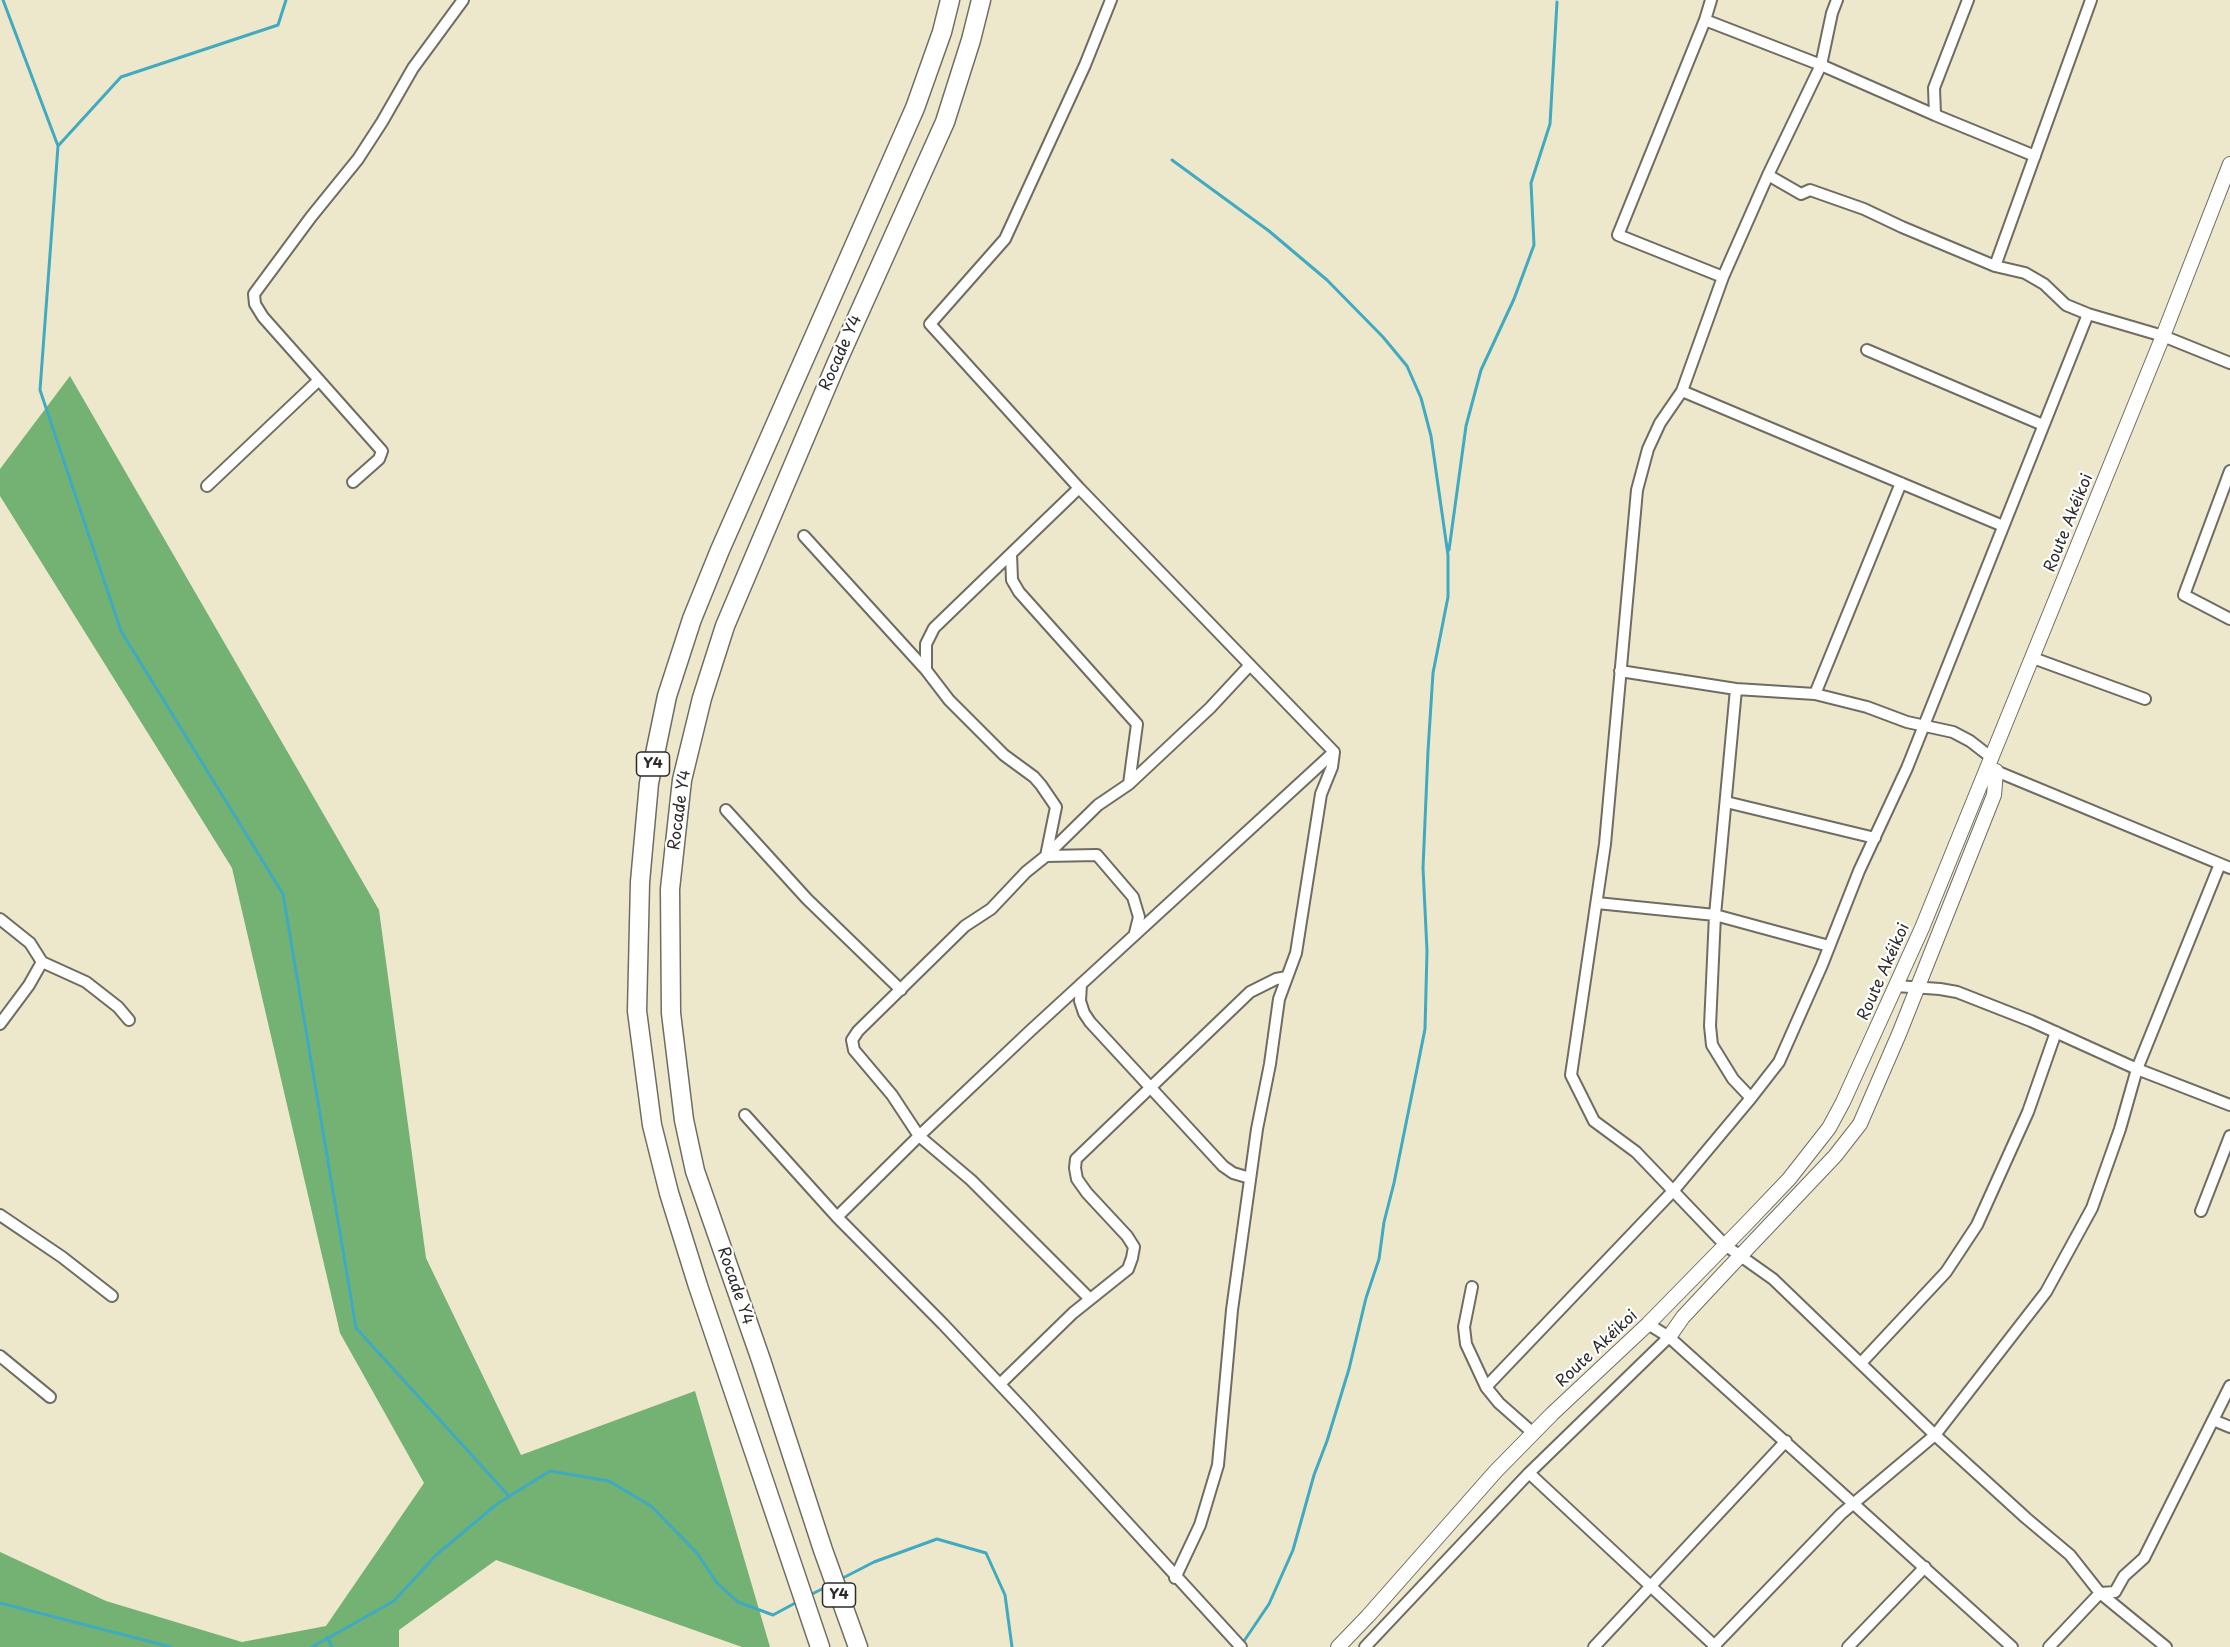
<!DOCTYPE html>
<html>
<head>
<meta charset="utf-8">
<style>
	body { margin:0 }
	canvas { display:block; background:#ede7cc }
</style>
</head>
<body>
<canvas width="2230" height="1647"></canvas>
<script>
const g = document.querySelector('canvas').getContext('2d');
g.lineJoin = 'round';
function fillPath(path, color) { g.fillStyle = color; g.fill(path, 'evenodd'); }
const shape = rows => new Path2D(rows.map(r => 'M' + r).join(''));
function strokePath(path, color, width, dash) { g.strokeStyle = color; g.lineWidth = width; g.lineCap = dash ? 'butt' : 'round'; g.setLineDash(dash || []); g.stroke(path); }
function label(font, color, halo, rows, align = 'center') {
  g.font = font + ' "Playpen Sans",sans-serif'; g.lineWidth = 4.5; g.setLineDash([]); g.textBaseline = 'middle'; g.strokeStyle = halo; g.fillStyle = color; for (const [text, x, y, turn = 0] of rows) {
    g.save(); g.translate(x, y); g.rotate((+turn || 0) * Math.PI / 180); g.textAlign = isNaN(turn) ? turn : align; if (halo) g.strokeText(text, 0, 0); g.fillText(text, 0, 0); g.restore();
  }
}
const forest = shape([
	[70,376,379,910,426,1258,521,1455,695,1391,770,1647,742,1647,496,1560,399,1630,399,1647,0,1647,0,1552,106,1601,242,1642,326,1626,424,1483,340,1333,232,868,0,496,0,469]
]);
const stream = shape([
	[3,0,58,146,40,390,121,631,283,894,356,1328,509,1496],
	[58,146,121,77,278,25,286,0],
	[1172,160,1269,231,1327,280,1383,337,1407,366,1421,398,1431,436,1448,555,1448,597,1433,673,1428,751,1423,868,1427,951,1425,1029,1418,1064,1394,1183,1384,1222,1379,1259,1366,1298,1349,1369,1327,1441,1314,1475,1293,1550,1269,1604,1242,1644],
	[1449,550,1466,426,1481,370,1514,299,1534,245,1531,183,1550,124,1557,2],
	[839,1580,874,1562,937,1539,986,1553,1005,1595,1012,1647],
	[810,1595,828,1586],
	[0,1603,171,1647],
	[327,1637,332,1647],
	[312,1647,394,1601,436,1555,497,1504,550,1471,609,1481,651,1506,697,1553,717,1583,738,1602,773,1615,799,1601]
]);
const minor = shape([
	[1111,0,1085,65,1005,239,930,324,1079,488,1334,752,1332,767,1321,794,1296,953,1279,999,1270,1064,1257,1129,1232,1310,1218,1465,1200,1525,1175,1578],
	[1711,0,1705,20,1618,235,1723,277],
	[1837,0,1832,13,1821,65,1768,175,1723,277,1682,391,1660,423,1648,449,1637,490,1605,844,1571,1075,1594,1121,1636,1152,1725,1245,1773,1279,1935,1435,2026,1518,2070,1555,2100,1593,2166,1647],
	[1705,20,1821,65,1935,115,2035,156],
	[1935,115,1934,88,1968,0],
	[1768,175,1801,194,1810,190,1864,209,1902,227,1995,266,2025,273,2044,284,2066,305,2088,314,2163,336,2230,363],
	[1995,266,2091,0],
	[1867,350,2043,425],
	[1682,391,2003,526],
	[2230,471,2184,595,2230,619],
	[353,482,379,459,382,451,263,317,255,304,254,294,311,217,358,159,382,122,413,68,463,0],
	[207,486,319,380],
	[804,536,926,670,949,700,1004,755,1034,777,1041,785,1056,807,1046,856,1097,855,1133,897,1139,917,1135,933],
	[1011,554,1012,580,1019,592,1137,724,1129,784],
	[2033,658,2145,699],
	[926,670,926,644,934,628,1079,488],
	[1620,671,1736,689,1815,694,1867,707,1907,722,1953,732,1970,741,1992,758],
	[1736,689,1715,915,1710,1026,1712,1045,1733,1079,1751,1098],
	[1815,694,1901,483],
	[1991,769,2230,868],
	[1726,802,1875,838],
	[726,810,807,899,901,990],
	[1597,903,1715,915,1829,946],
	[0,919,30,943,42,962],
	[1081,984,1080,1001,1084,1013,1090,1022,1223,1166,1233,1173,1250,1178],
	[1896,986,1940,989,1957,992,2031,1021,2137,1069,2230,1105],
	[0,1024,29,985,42,962,86,982,118,1007,129,1020],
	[745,1115,837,1217,943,1324,1024,1410,1241,1647],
	[2201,1211,2230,1136],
	[0,1215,62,1257,112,1296],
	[837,1217,919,1136,1029,1032,1334,752],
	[1472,1287,1464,1327,1466,1344,1486,1387,1499,1403,1533,1433],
	[1090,1299,971,1180,919,1136,892,1095,854,1050,852,1040,858,1031,965,926,991,909,1026,872,1046,856,1098,805,1129,784,1210,708,1250,665],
	[1648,1324,1669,1337,2012,1647],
	[0,1356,50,1397],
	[1861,1363,1946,1272,1977,1225,2028,1112,2056,1032],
	[1000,1384,1073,1313,1128,1269,1132,1258,1134,1247,1127,1236,1087,1193,1077,1179,1075,1168,1076,1159,1250,992,1276,979,1287,977],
	[1486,1387,1674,1190,1751,1098,1779,1062,1822,965,1859,871,1907,768,2088,314],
	[2213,1420,2230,1427],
	[1529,1473,1716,1647],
	[1365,1647,1529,1473,1669,1337],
	[1594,1647,1786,1441],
	[1713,1647,1841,1514,1935,1435,2046,1292,2092,1208,2120,1129,2137,1069,2220,864],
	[1848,1647,1925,1567],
	[2049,1647,2100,1593,2115,1592,2124,1576,2144,1558,2230,1386]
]);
const tertiary = shape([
	[1669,1337,1683,1317,1725,1272,1835,1156,1860,1124,1899,1034,1994,795,1996,771],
	[1338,1647,1368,1616,1496,1471,1552,1414,1648,1324,1747,1223,1789,1179,1829,1128,1843,1102,1922,928,2163,336,2230,164]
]);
const trunk = shape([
	[820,1647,698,1286,669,1193,652,1125,637,1011,640,882,649,783,667,696,692,619,720,550,915,108,942,32,950,0],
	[858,1647,823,1550,761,1360,695,1171,684,1120,671,1013,670,889,682,780,702,698,725,626,837,362,945,122,971,40,981,0]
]);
const shields = [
	[653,764,33],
	[839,1595,33]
];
const shieldNames = [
	["Y4",653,764],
	["Y4",839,1595]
];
const streetNames = [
	["Rocade Y4",841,353,-66],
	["Route Akéikoi",2069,523,-68],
	["Rocade Y4",680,810,-82],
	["Route Akéikoi",1884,972,-66],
	["Rocade Y4",735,1286,71],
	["Route Akéikoi",1597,1349,-43]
];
fillPath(forest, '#73b273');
strokePath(stream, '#40aac0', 3);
strokePath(minor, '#6f6d63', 14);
strokePath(tertiary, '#6f6d63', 16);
strokePath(trunk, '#6f6d63', 21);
strokePath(minor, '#fff', 10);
strokePath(tertiary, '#fff', 14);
strokePath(trunk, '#fff', 18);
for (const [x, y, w] of shields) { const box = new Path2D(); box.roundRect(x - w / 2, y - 12, w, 24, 4.5); g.fillStyle = '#fff'; g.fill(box); strokePath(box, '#2b2b2b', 1.5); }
label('bold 15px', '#2b2b2b', null, shieldNames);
label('16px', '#2b2b2b', '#fff', streetNames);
</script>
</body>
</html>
